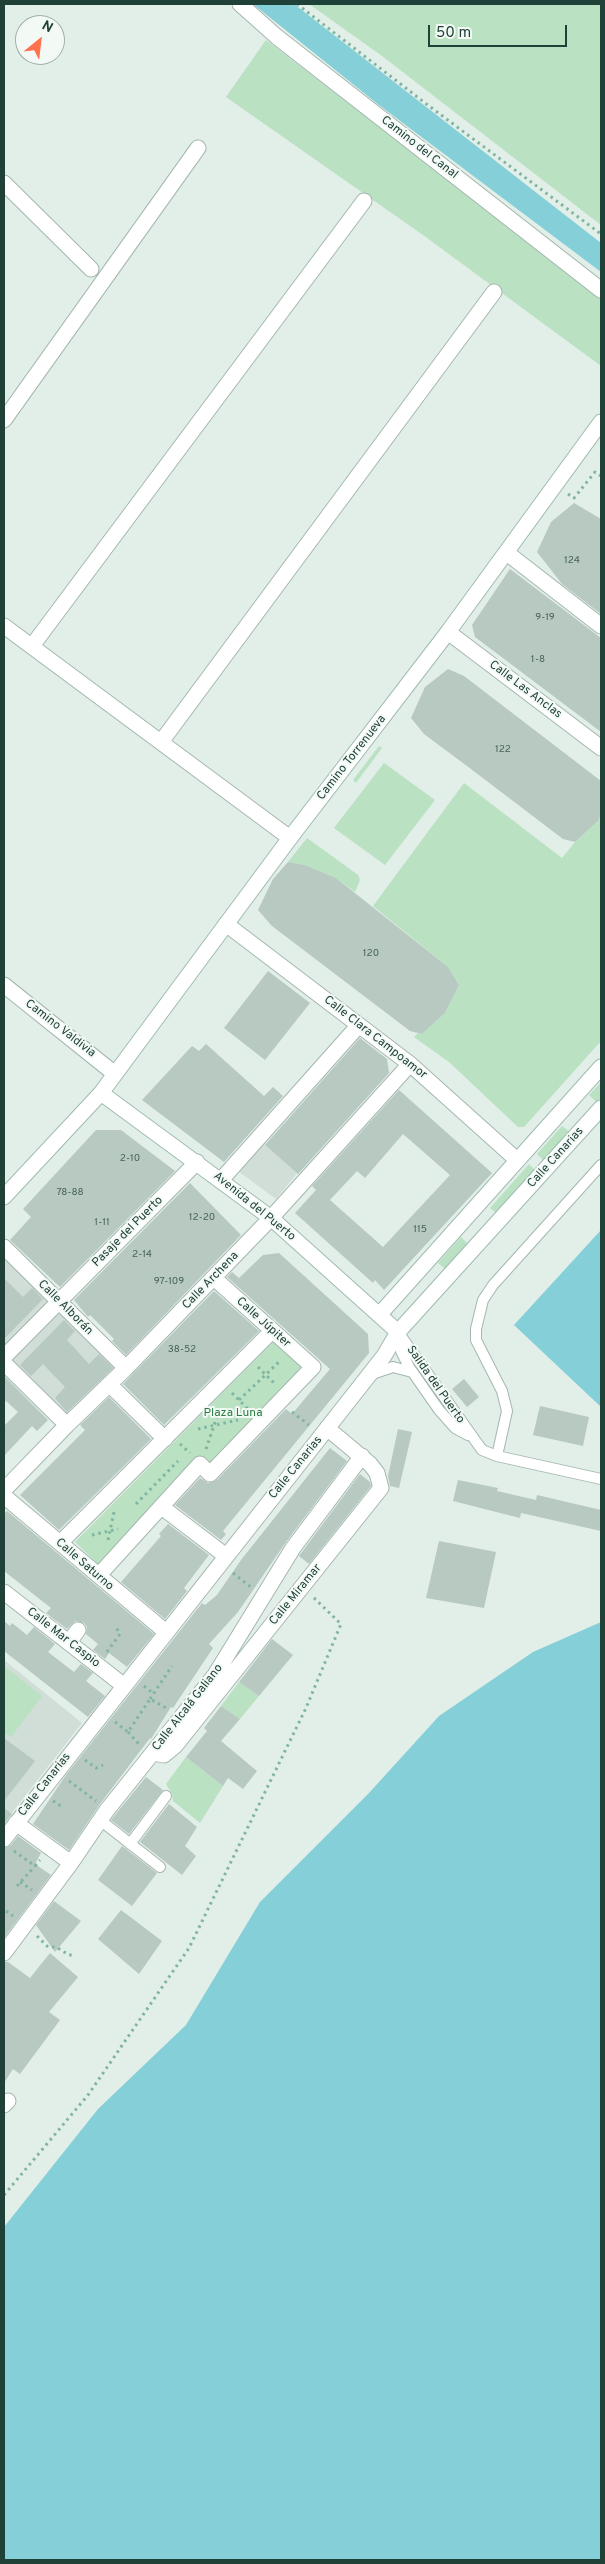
<!DOCTYPE html>
<html>
<head>
<meta charset="utf-8">
<style>
	body { margin:0 }
	#map { position:relative; width:605px; height:2564px; overflow:hidden; background:#e2eee8; font-family:Overpass,sans-serif }
	canvas { display:block }
	.frame { position:absolute; inset:0; border:5px solid #204137; pointer-events:none }
	.north { position:absolute; left:15px; top:15px; width:50px; height:50px; box-sizing:border-box; background:#f3faf6; border:1px solid #9fb0aa; border-radius:50%; rotate:29deg; font-size:14px; font-weight:700; line-height:20px; text-align:center; color:#204137 }
	.north::after { content:''; display:block; margin:auto; width:18px; height:22px; background:#ff724f; clip-path:polygon(50% 0,100% 100%,50% 72%,0 100%) }
	.scale { position:absolute; left:428px; top:25px; width:139px; height:22px; box-sizing:border-box; border:2px solid #204137; border-top:0; padding-left:6px; font-size:15px; line-height:18px; white-space:nowrap; color:#204137; -webkit-text-stroke:4px #f3faf6; paint-order:stroke }
</style>
</head>
<body>
<div id="map">
<canvas width="605" height="2564"></canvas>
<div class="frame"></div>
<div class="north">N</div>
<div class="scale">50 m</div>
</div>
<script>
const g = document.querySelector('canvas').getContext('2d');
g.lineJoin = 'round';
function fillPath(path, color) { g.fillStyle = color; g.fill(path, 'evenodd'); }
const shape = rows => new Path2D(rows.map(r => 'M' + r).join(''));
function strokePath(path, color, width, dash) { g.strokeStyle = color; g.lineWidth = width; g.lineCap = dash ? 'butt' : 'round'; g.setLineDash(dash || []); g.stroke(path); }
function label(font, color, halo, rows, align = 'center') {
  g.font = font + ' Overpass,sans-serif'; g.lineWidth = 4; g.setLineDash([]); g.textBaseline = 'middle'; g.strokeStyle = halo; g.fillStyle = color; for (const [text, x, y, turn = 0] of rows) {
    g.save(); g.translate(x, y); g.rotate((+turn || 0) * Math.PI / 180); g.textAlign = isNaN(turn) ? turn : align; if (halo) g.strokeText(text, 0, 0); g.fillText(text, 0, 0); g.restore();
  }
}
const built = shape([
	[264,1144,297,1173,276,1199,238,1171],
	[4,1247,126,1368,67,1425,4,1363],
	[4,1660,82,1723,4,1823]
]);
const green = shape([
	[309,4,601,4,601,225,382,56],
	[266,40,601,297,601,366,423,235,226,97],
	[379,746,382,748,356,783,353,780],
	[384,763,435,800,385,865,334,828],
	[464,783,562,858,575,842,598,821,601,814,601,1041,524,1127,518,1127,449,1062,414,1037,418,1033,422,1034,445,1013,459,985,448,967,373,906],
	[307,838,358,875,360,880,355,892,336,878,305,865,288,862],
	[601,1082,601,1098,597,1103,589,1095],
	[562,1126,570,1132,544,1161,537,1154],
	[529,1164,536,1171,496,1213,490,1208],
	[461,1237,468,1244,445,1269,438,1263],
	[276,1339,307,1370,211,1467,201,1459,100,1566,75,1542],
	[4,1666,42,1696,11,1737,4,1732],
	[239,1682,259,1696,240,1719,221,1706],
	[186,1757,223,1786,200,1823,173,1801,172,1794,166,1784]
]);
const water = shape([
	[253,4,294,4,601,243,601,272,379,105],
	[601,1230,601,1407,514,1325],
	[601,1622,601,2560,4,2560,4,2227,98,2109,186,2025,260,1902,369,1793,439,1716,533,1652]
]);
const building = shape([
	[574,503,601,519,601,614,562,584,537,552,551,522],
	[510,569,601,638,601,732,475,637,472,625],
	[448,669,464,676,601,781,601,814,598,821,575,842,563,839,467,766,424,734,411,718,425,687],
	[288,862,305,865,336,878,448,967,459,985,445,1013,422,1034,410,1031,272,926,258,910,273,879],
	[268,971,310,1003,265,1060,224,1028],
	[360,1038,387,1059,389,1073,298,1174,265,1145],
	[206,1044,264,1096,273,1087,283,1096,224,1162,142,1100,192,1046,199,1051],
	[399,1090,492,1173,384,1290,375,1280,373,1283,295,1213,316,1190,312,1186],
	[403,1134,450,1175,383,1247,330,1200,357,1171,365,1178],
	[96,1130,121,1130,175,1171,60,1287,10,1240,31,1217,23,1209],
	[190,1183,241,1235,126,1355,112,1341,114,1339,90,1315,88,1317,74,1300],
	[279,1253,368,1334,369,1353,223,1531,226,1534,221,1540,175,1505,200,1478,208,1483,217,1480,286,1409,292,1414,330,1369,227,1277,232,1272,239,1278,263,1255],
	[4,1278,23,1297,32,1288,43,1299,4,1339],
	[214,1291,259,1331,164,1425,123,1384],
	[64,1320,75,1331,67,1340,89,1364,99,1354,113,1368,67,1412,55,1398,65,1387,43,1364,31,1376,20,1365],
	[4,1376,48,1420,37,1431,32,1426,4,1456,4,1426,18,1412,6,1401,4,1402],
	[464,1379,479,1397,467,1407,452,1389],
	[109,1397,151,1439,59,1530,20,1495,85,1430,80,1425],
	[540,1406,589,1417,583,1446,533,1435],
	[398,1429,412,1432,399,1488,390,1486,388,1476],
	[330,1448,347,1461,286,1542,238,1612,209,1644,213,1648,173,1708,171,1707,151,1739,150,1738,100,1804,69,1850,33,1824,66,1775,202,1603,205,1605,217,1595,241,1560],
	[360,1474,370,1482,371,1486,309,1564,299,1556],
	[458,1480,498,1488,497,1491,536,1500,537,1495,601,1510,601,1531,521,1513,520,1518,453,1501],
	[7,1511,154,1634,127,1667,109,1653,105,1659,93,1650,98,1644,86,1634,87,1627,84,1623,75,1621,67,1629,46,1613,51,1608,4,1571,4,1514],
	[168,1524,209,1555,184,1588,187,1591,165,1619,121,1582,161,1536,159,1534],
	[439,1541,496,1552,484,1608,426,1598],
	[4,1621,10,1626,12,1623,27,1635,34,1627,55,1644,48,1652,74,1672,81,1664,93,1673,86,1681,105,1696,88,1717,4,1651],
	[272,1639,293,1655,259,1696,239,1682],
	[221,1706,240,1719,221,1741,257,1771,243,1789,228,1778,223,1786,186,1757,207,1731,204,1728],
	[4,1738,35,1761,4,1801],
	[146,1777,163,1790,129,1834,111,1820],
	[169,1804,197,1827,185,1846,196,1856,182,1875,140,1842],
	[4,1808,12,1814,4,1824],
	[18,1836,41,1853,35,1864,51,1875,4,1938,4,1848,11,1845],
	[122,1846,157,1873,132,1906,98,1880],
	[54,1901,81,1921,55,1952,36,1925],
	[121,1910,162,1941,139,1974,98,1939],
	[50,1953,78,1977,49,2012,60,2020,20,2074,13,2069,4,2083,4,1962,8,1962,30,1978]
]);
const path = shape([
	[297,4,429,106,601,234],
	[568,494,574,498,595,472,601,476],
	[258,1367,275,1384],
	[232,1393,249,1410],
	[239,1400,281,1360],
	[292,1412,309,1425],
	[198,1429,238,1420],
	[180,1444,190,1453],
	[206,1449,220,1408],
	[136,1504,178,1461],
	[92,1535,118,1529],
	[108,1540,114,1512],
	[233,1573,252,1588],
	[107,1652,120,1634,116,1627],
	[144,1686,154,1694],
	[150,1699,172,1666],
	[115,1722,128,1732,150,1699,168,1709],
	[128,1732,139,1744],
	[85,1760,96,1768,103,1765],
	[69,1781,96,1801],
	[53,1801,64,1808],
	[14,1851,35,1866,40,1860],
	[20,1882,32,1890],
	[17,1886,35,1866],
	[6,1911,13,1916],
	[37,1936,48,1947,56,1947,69,1955,75,1955],
	[4,2195,88,2095,189,1948,306,1708,341,1624,313,1597]
]);
const lane = shape([
	[398,1332,482,1450,497,1456,601,1479],
	[399,1335,401,1351,409,1367,439,1410,455,1428,468,1435],
	[372,1374,393,1367,412,1372],
	[497,1456,507,1411,502,1391,476,1340,476,1329,483,1300,493,1285,601,1165],
	[100,1820,160,1867],
	[130,1844,166,1796]
]);
const street = shape([
	[240,4,277,37,601,290],
	[4,183,91,269],
	[4,420,198,148],
	[507,553,601,626],
	[4,626,290,838],
	[448,632,601,748],
	[32,646,364,201],
	[161,742,494,292],
	[226,924,410,1064,517,1160],
	[4,985,115,1074],
	[221,1180,359,1025],
	[4,1247,126,1368],
	[4,1357,197,1162],
	[4,1363,67,1425],
	[109,1384,165,1439],
	[4,1490,67,1425,126,1368,271,1218,410,1064],
	[4,1496,166,1632],
	[163,1508,226,1556],
	[60,1543,272,1331],
	[99,1575,200,1464,210,1474,313,1367,214,1278],
	[4,1592,123,1685],
	[69,1642,78,1630],
	[153,1753,164,1755,175,1746,381,1488,377,1473,370,1464,327,1428],
	[16,1823,71,1863],
	[4,1839,384,1356,398,1332],
	[4,1953,71,1863,107,1810,215,1675,293,1548,362,1456],
	[4,2105,8,2101]
]);
const secondary = shape([
	[101,1093,271,1218,398,1332,601,1108],
	[4,1197,101,1093,290,838,448,632,601,422],
	[380,1314,601,1067]
]);
const numberNames = [
	["124",572,561],
	["9-19",545,618],
	["1-8",538,660],
	["122",503,750],
	["120",371,954],
	["2-10",130,1159],
	["78-88",70,1193],
	["12-20",202,1218],
	["1-11",102,1223],
	["115",420,1230],
	["2-14",142,1255],
	["97-109",169,1282],
	["38-52",182,1350]
];
const streetNames = [
	["Camino del Canal",419,148,38],
	["Calle Las Anclas",525,690,37],
	["Camino Torrenueva",352,758,-52],
	["Camino Valdivia",60,1029,38],
	["Calle Clara Campoamor",375,1038,38],
	["Calle Canarias",556,1158,-48],
	["Avenida del Puerto",254,1207,39],
	["Pasaje del Puerto",128,1232,-45],
	["Calle Archena",211,1281,-46],
	["Calle Alborán",65,1308,45],
	["Calle Júpiter",263,1323,42],
	["Salida del Puerto",435,1385,55],
	["Calle Canarias",296,1468,-51],
	["Calle Saturno",84,1565,41],
	["Calle Miramar",296,1595,-51],
	["Calle Mar Caspio",63,1638,38],
	["Calle Alcalá Galiano",188,1708,-52],
	["Calle Canarias",45,1785,-52]
];
const parkNames = [
	["Plaza Luna",233,1414]
];
fillPath(built, '#d0ded7');
fillPath(green, '#b9e1c2');
fillPath(water, '#85cfd8');
fillPath(building, '#b7c9c1');
strokePath(lane, '#a4b7af', 12);
strokePath(street, '#a4b7af', 17);
strokePath(secondary, '#9fbbb0', 17);
strokePath(path, '#7fb5a1', 3, [2.5, 4]);
strokePath(lane, '#fff', 10);
strokePath(street, '#fff', 15);
strokePath(secondary, '#fff', 15);
label('10px', '#46635a', null, numberNames);
label('12px', '#204137', '#f3faf6', streetNames);
label('12px', '#267c43', '#f3faf6', parkNames);
</script>
</body>
</html>
